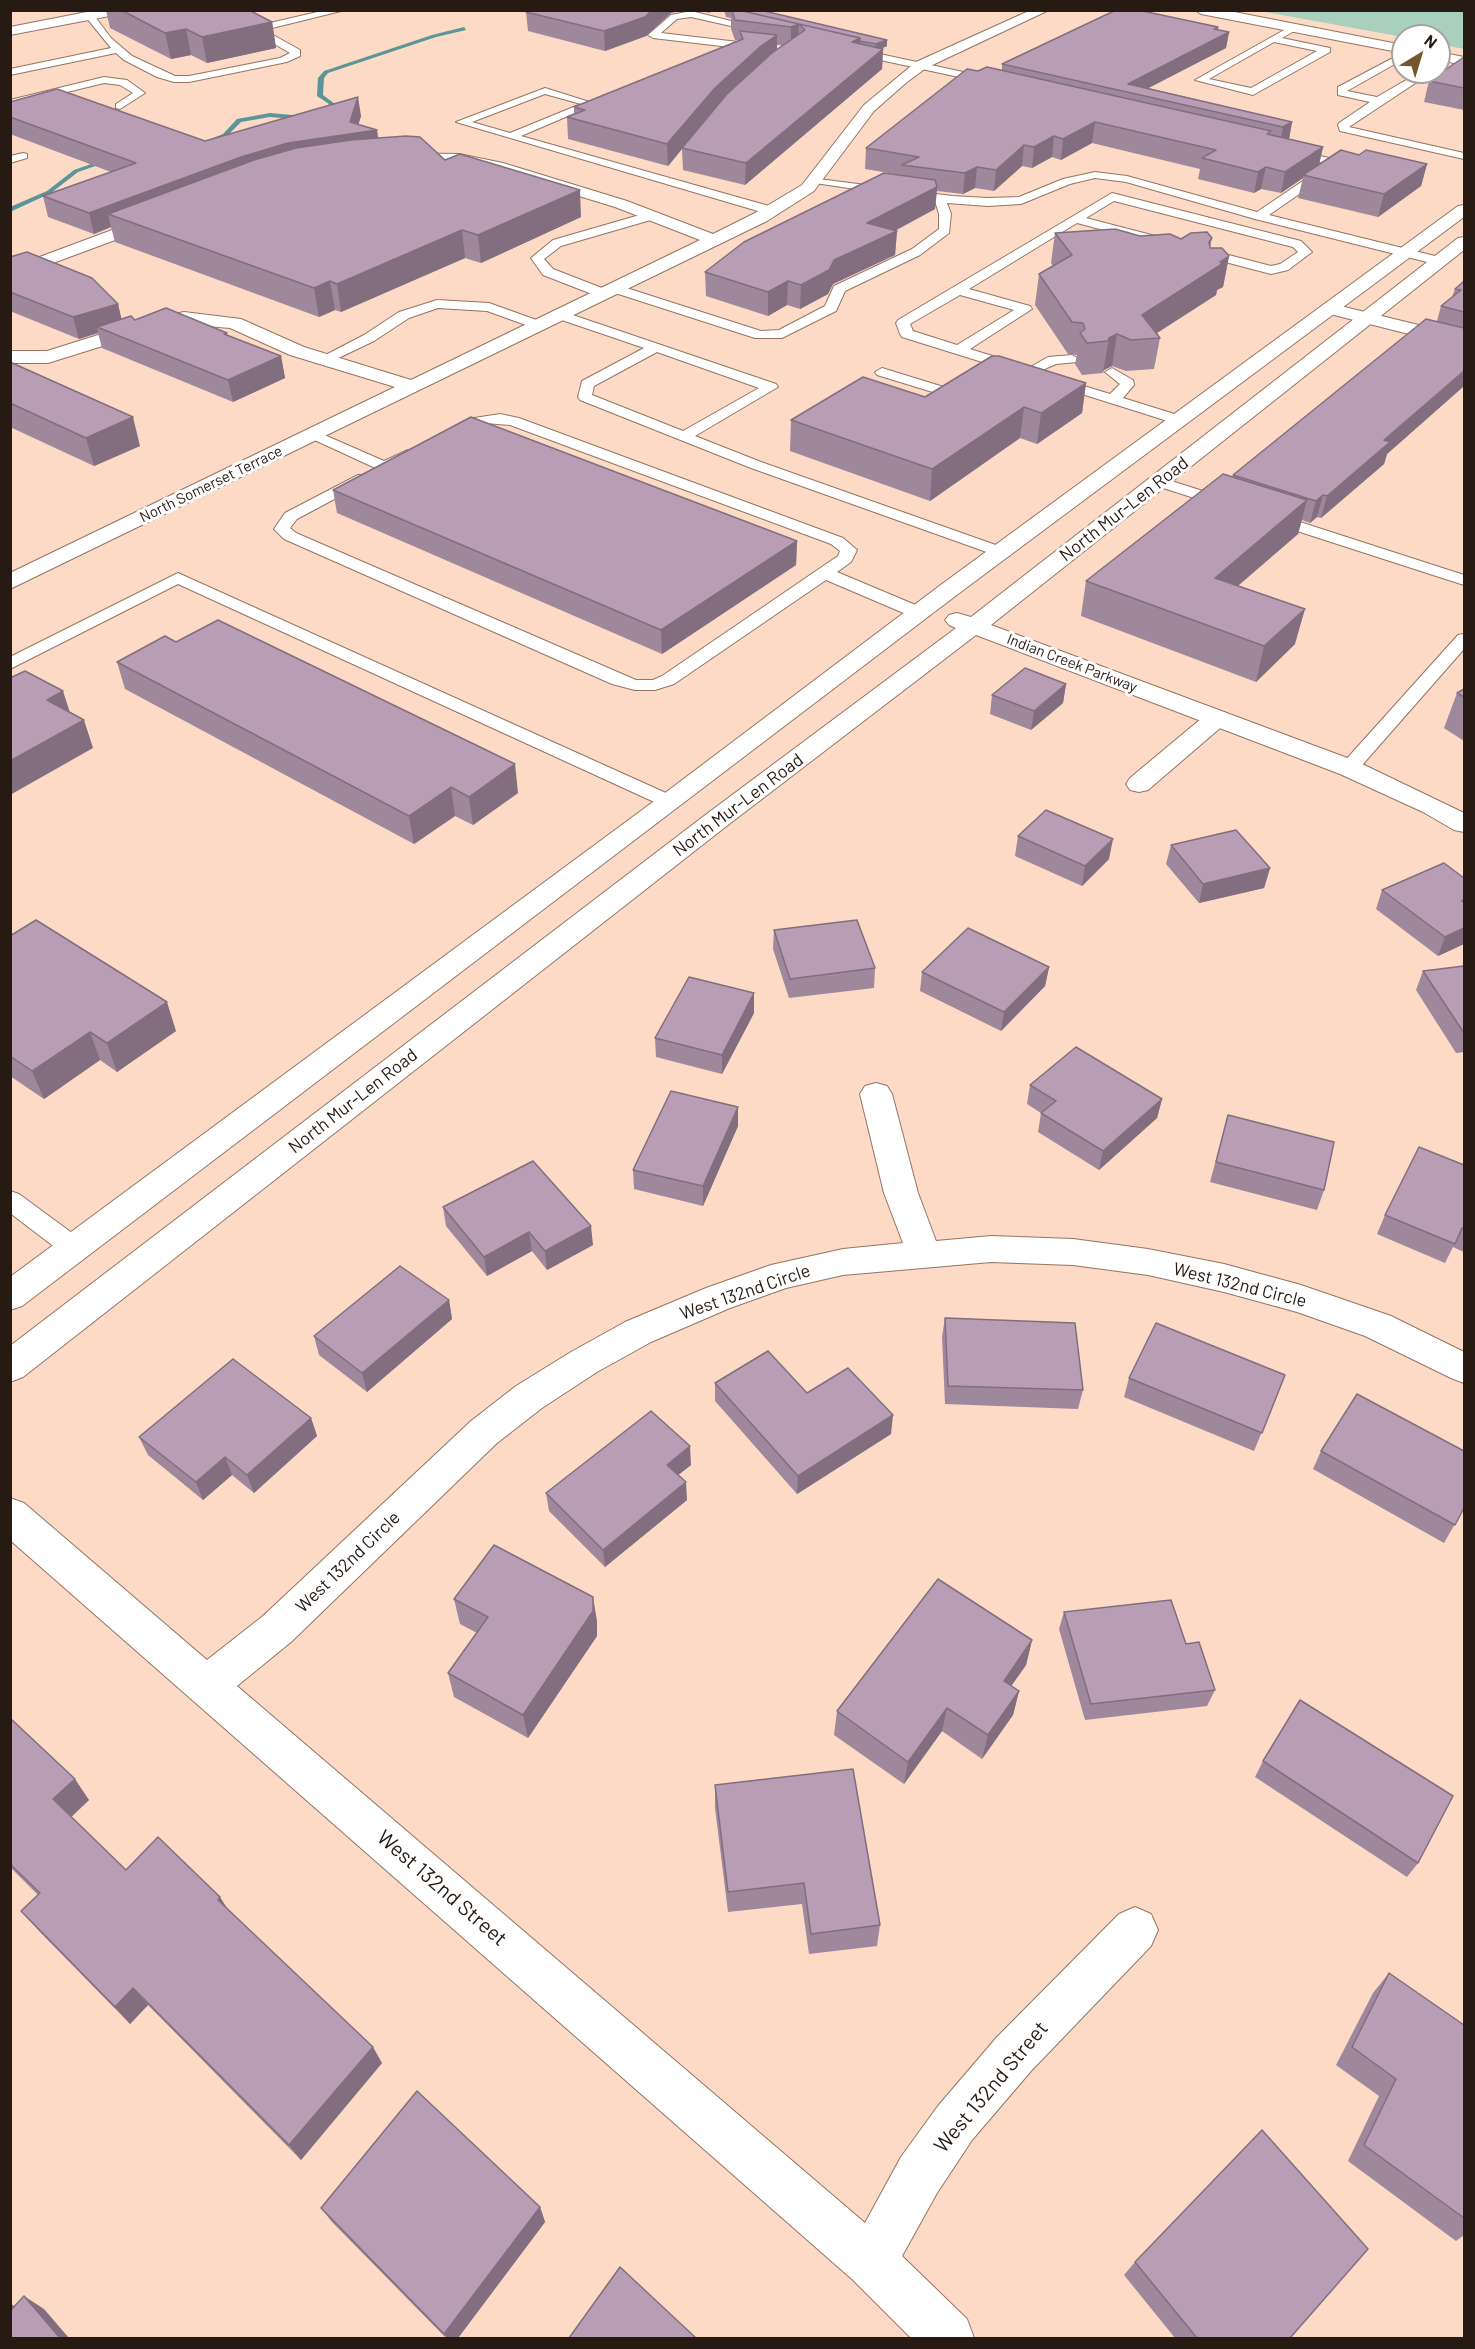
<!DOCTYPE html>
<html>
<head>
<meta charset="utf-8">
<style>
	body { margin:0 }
	#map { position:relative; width:1475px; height:2349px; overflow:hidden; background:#fcdac5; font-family:Barlow,sans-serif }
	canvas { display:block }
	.frame { position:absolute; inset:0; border:12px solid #261a12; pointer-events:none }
	.north { position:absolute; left:1391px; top:24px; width:60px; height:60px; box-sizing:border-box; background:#fff; border:2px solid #a8a3a0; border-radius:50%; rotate:38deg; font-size:16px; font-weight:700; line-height:24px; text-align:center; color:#261a12 }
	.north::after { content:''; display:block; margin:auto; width:21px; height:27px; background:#76552c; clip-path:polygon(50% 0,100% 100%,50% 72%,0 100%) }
</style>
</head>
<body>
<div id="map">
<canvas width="1475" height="2349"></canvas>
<div class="frame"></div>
<div class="north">N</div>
</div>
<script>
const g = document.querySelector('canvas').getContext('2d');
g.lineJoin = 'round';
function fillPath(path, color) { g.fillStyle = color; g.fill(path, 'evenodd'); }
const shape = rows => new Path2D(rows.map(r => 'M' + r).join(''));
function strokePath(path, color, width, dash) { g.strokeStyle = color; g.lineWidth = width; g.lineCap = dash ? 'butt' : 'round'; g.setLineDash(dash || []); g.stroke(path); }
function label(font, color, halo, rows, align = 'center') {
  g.font = font + ' Barlow,sans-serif'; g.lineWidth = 6; g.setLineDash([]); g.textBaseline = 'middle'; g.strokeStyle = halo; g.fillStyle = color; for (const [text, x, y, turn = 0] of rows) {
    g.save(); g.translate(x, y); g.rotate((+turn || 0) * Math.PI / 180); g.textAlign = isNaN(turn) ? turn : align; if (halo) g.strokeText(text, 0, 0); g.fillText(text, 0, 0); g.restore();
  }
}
const green = shape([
	[1260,11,1464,11,1464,49,1439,44,1439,36,1403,37]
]);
const stream = shape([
	[464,27,466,30,436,37,328,73,324,78,323,95,335,104,329,113,303,120,270,117,241,122,227,136,209,143,206,141,223,134,237,119,270,113,303,116,325,111,329,104,317,96,318,78,324,71,432,35,464,27],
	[108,158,110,161,78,172,51,193,10,212,10,207,47,191,74,170,108,158]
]);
const lane = shape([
	[224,10,234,10,257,26,326,10,345,10,264,30,300,50,300,56,287,62,189,82,174,82,157,77,124,60,116,53,10,75,10,69,111,48,85,16,90,13,93,14,111,38,132,56,175,76,189,76,280,58,290,53,233,20,224,10],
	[691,11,767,30,762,33,691,17,677,19,661,33,764,45,769,48,764,51,653,38,648,35,671,15,691,11],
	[1293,25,1296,26,1296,30,1282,38,1330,48,1330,52,1253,95,1195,80,1293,25],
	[1274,42,1317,51,1251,88,1209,79,1274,42],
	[852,48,991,78,996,81,991,84,848,53,848,49,852,48],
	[1391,59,1403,60,1403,66,1393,65,1347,91,1377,97,1420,72,1432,72,1349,127,1464,153,1464,159,1340,131,1338,125,1339,123,1370,102,1338,95,1338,87,1391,59],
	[104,77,127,80,145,93,120,109,116,108,116,104,133,93,120,85,104,83,10,106,10,100,104,77],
	[545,88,596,104,521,136,776,208,778,211,776,214,768,214,456,122,545,88],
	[545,94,581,104,510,133,472,122,545,94],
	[1290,149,1342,161,1344,163,1269,215,1443,258,1445,261,1443,264,1439,265,1255,219,1126,182,1095,178,1070,184,1021,204,988,206,947,203,951,214,949,233,920,255,845,291,836,311,782,338,755,338,609,291,608,288,614,284,761,331,779,330,825,306,834,286,912,249,939,229,939,214,935,201,815,183,811,182,811,178,952,196,988,198,1019,197,1063,179,1095,172,1127,176,1257,212,1328,164,1286,154,1286,150,1290,149],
	[23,153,27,154,27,158,10,163,10,156,23,153],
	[1112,193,1301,241,1312,252,1288,270,1271,274,1077,223,969,289,1030,306,1032,309,970,349,1021,365,1023,368,1021,371,1011,371,902,337,900,334,896,323,898,320,1112,193],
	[1114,201,1293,247,1298,252,1280,264,1271,266,1086,218,1114,201],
	[960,295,1014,310,957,345,913,331,910,324,960,295],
	[650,212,654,213,654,219,561,246,544,259,553,269,607,290,609,293,607,296,597,296,543,275,531,258,553,240,650,212],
	[437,300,489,303,542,322,544,325,537,329,487,311,438,308,409,318,374,341,330,362,325,363,318,359,364,335,399,312,437,300],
	[558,310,776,384,778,387,695,436,761,462,1007,549,1009,552,1001,557,995,555,751,468,580,400,578,397,582,381,644,348,553,317,551,314,553,311,558,310],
	[657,352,759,388,683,431,592,395,594,386,657,352],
	[1072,355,1079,359,1077,362,1056,364,1029,376,1022,372,1048,357,1072,355],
	[882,368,947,388,965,379,972,383,949,397,877,375,875,372,882,368],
	[1112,368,1133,380,1134,385,1123,398,1184,417,1186,420,1184,423,1174,423,1050,384,1048,381,1055,377,1110,394,1120,384,1105,372,1112,368],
	[500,414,519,418,843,538,857,550,851,562,837,572,925,609,928,613,925,617,919,618,913,617,826,580,674,684,655,690,635,690,612,684,284,539,274,529,285,513,358,475,368,475,371,478,368,481,297,519,290,528,296,533,636,680,653,680,662,676,838,556,840,551,831,544,510,425,485,423,450,438,443,434,468,419,500,414],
	[313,430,384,461,408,450,416,455,413,458,384,472,308,437,306,434,313,430],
	[1159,477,1234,501,1236,504,1228,509,1154,485,1151,482,1154,479,1159,477],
	[1269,512,1464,575,1464,585,1263,520,1261,517,1269,512],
	[178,573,677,798,680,802,677,806,663,806,178,584,10,669,10,657,178,573],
	[1464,634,1464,649,1356,772,1342,772,1340,768,1342,764,1458,635,1464,634],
	[10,1191,19,1194,83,1241,86,1248,83,1255,74,1258,65,1255,10,1213,10,1191]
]);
const street = shape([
	[97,10,126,10,120,14,10,35,10,27,97,10],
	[1031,10,1049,10,926,68,907,82,874,111,814,191,767,221,10,589,10,573,395,387,290,355,230,328,184,324,157,329,48,363,10,363,10,351,47,351,146,320,184,312,241,319,304,347,411,380,700,240,615,207,494,170,459,164,397,161,391,159,389,156,391,153,459,154,503,163,627,201,713,234,755,213,802,185,864,105,916,62,1031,10],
	[1195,10,1224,10,1403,45,1403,53,1201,14,1195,10],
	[1439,52,1464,57,1464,65,1439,60,1439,52],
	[155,214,163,219,161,223,10,279,10,268,155,214],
	[1332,304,1464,336,1464,348,1326,313,1323,309,1326,305,1332,304],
	[1217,710,1226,713,1230,718,1226,723,1148,790,1139,792,1130,790,1126,784,1130,778,1208,713,1217,710],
	[876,1083,887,1086,892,1094,918,1193,936,1241,991,1236,1073,1239,1148,1249,1224,1264,1301,1285,1391,1316,1464,1352,1464,1383,1451,1378,1365,1336,1297,1312,1224,1292,1148,1275,1073,1265,991,1262,843,1275,786,1288,730,1308,651,1342,597,1372,542,1408,497,1443,291,1642,237,1686,865,2223,901,2157,938,2106,997,2037,1119,1914,1135,1907,1151,1914,1158,1930,1151,1946,1031,2071,972,2140,937,2193,902,2256,967,2319,974,2338,911,2338,853,2280,10,1540,10,1498,24,1503,207,1660,263,1616,471,1421,516,1386,571,1352,625,1322,706,1288,771,1265,843,1249,903,1243,884,1193,860,1094,865,1086,876,1083]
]);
const secondary = shape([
	[1464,205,1464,217,958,594,22,1306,10,1310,10,1277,661,796,942,584,1458,206,1464,205],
	[1464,237,1464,250,991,625,1358,762,1464,813,1464,832,1454,830,1423,812,1340,774,976,635,724,828,23,1377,10,1382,10,1346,704,816,956,628,949,625,945,620,949,615,957,613,971,617,1458,238,1464,237]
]);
const wall = shape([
	[106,10,249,10,272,22,276,48,207,63,191,55,171,59,110,28],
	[531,10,682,10,671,13,646,36,605,51,528,31,526,12],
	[698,10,715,10,709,13],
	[724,10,760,10,887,40,887,46,882,48,883,49,882,69,745,185,683,170,682,149,668,166,568,139,567,117,574,114,574,107,740,40,735,40,731,29,731,18,726,17],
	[777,45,780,45,782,46,777,50],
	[1218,27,1218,30,1229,32,1226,48,1148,88,1292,122,1289,139,1323,147,1319,165,1359,155,1427,164,1421,186,1378,217,1298,198,1303,178,1281,193,1261,189,1254,193,1198,179,1200,169,1092,143,1061,160,1052,157,1032,168,1022,166,994,191,975,188,963,194,937,191,935,209,895,231,897,231,895,255,833,284,828,294,800,309,787,305,768,316,706,296,705,272,901,175,865,169,866,148,978,71,1002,71,1002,64],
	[1464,57,1464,110,1424,102,1429,81],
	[10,102,205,141,361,116,358,125,378,138,445,160,581,217,481,263,465,258,341,312,335,310,319,317,115,242,111,227,94,234,48,217,43,196,111,172,10,134],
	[1055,233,1140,236,1181,239,1212,238,1210,248,1229,256,1223,287,1217,290,1216,295,1157,333,1160,338,1154,369,1126,371,1112,366,1104,370,1103,373,1082,375,1075,364,1077,355,1068,354,1035,305,1039,274,1053,266,1051,263],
	[10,254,11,257,118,304,121,319,227,333,228,336,281,356,285,378,233,402,102,348,98,333,79,339,10,311],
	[1464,281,1464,386,1387,454,1384,464,1321,518,1317,517,1310,523,1302,520,1298,534,1238,586,1295,644,1256,682,1081,616,1086,581,1233,477,1233,475,1437,321,1441,306,1452,297,1455,289],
	[10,362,140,446,94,466,10,427],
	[1086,383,1082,413,1037,444,1020,438,930,501,790,451,791,420,925,397],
	[333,490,797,541,796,565,662,654,337,513],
	[176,642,518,793,473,825,455,816,414,844,125,689,117,662],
	[1066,684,1063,703,1031,730,990,714,992,695],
	[1464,689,1464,741,1444,728,1457,693],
	[1018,836,1109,859,1082,886,1015,856],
	[1171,845,1270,868,1264,888,1199,903,1166,864],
	[1382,890,1464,944,1438,956,1376,909],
	[774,930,875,968,874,988,789,998,773,949],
	[10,936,176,1031,117,1072,100,1060,44,1099,10,1076],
	[1464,966,1464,1052,1456,1053,1416,990,1423,971],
	[1049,967,1045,986,1001,1031,920,991,922,972],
	[754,993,754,1013,722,1074,656,1057,655,1038],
	[1030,1085,1162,1099,1157,1118,1099,1170,1038,1132,1041,1113,1027,1104],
	[1228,1115,1324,1190,1317,1210,1210,1182],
	[738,1126,703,1206,634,1189,633,1170],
	[1464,1165,1464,1252,1453,1247,1445,1263,1377,1234,1385,1215],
	[443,1207,593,1245,547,1270,532,1251,487,1276,446,1226],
	[449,1300,452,1319,367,1392,319,1355,314,1336],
	[945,1318,1083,1390,1078,1409,945,1404,942,1337],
	[1285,1375,1254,1451,1124,1397,1129,1378],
	[715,1383,807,1393,891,1434,797,1494,715,1401],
	[311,1418,317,1436,254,1493,232,1475,203,1500,148,1455,139,1437],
	[1321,1451,1464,1508,1444,1543,1313,1469],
	[691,1465,678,1475,687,1500,605,1567,549,1511,546,1493],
	[454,1599,597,1621,597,1636,528,1738,454,1697,448,1673,477,1633,460,1624],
	[1064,1612,1186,1644,1215,1690,1207,1706,1085,1720,1059,1629],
	[1032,1640,1026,1665,1011,1686,1019,1691,1013,1715,982,1759,942,1731,904,1784,834,1735,837,1711],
	[10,1718,89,1800,71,1817,126,1870,227,1908,382,2063,301,2160,148,2005,130,2024,38,1930,21,1911,38,1895,10,1867],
	[1263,1761,1418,1863,1407,1877,1255,1777],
	[715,1785,880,1925,877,1946,809,1954,802,1904,728,1912,715,1808],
	[1389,1973,1464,2025,1464,2235,1456,2241,1348,2161,1379,2096,1336,2065,1373,1993],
	[540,2207,545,2222,458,2338,446,2338,332,2222,321,2208],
	[1135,2262,1290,2338,1175,2338,1124,2275]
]);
const shadedWall = shape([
	[652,10,682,10,671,13,646,36,605,51,604,31],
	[272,22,276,48,207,63,202,37],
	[799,24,798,44,791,47,791,27],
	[1218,27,1216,38,1229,32,1226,48,1137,94,1128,84],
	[186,29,191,55,171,59,165,33],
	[777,35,777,55,715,109,668,166,667,144,715,88,761,46],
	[860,38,859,58,852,42],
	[887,40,887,46,876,51,876,44],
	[883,49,882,69,745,185,746,163],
	[358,97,361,116,356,133,377,130,380,150,108,214,111,227,94,234,89,213,241,157,350,122],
	[1095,122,1092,143,1061,160,1063,139],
	[1292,122,1289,139,1280,144,1283,127],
	[1054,136,1052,157,1032,168,1034,147],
	[1024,145,1022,166,994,191,996,170],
	[1323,147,1318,168,1303,175,1303,178,1281,193,1285,172],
	[1427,164,1421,186,1378,217,1384,194],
	[977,167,975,188,963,194,965,173],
	[1266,167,1261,189,1254,193,1258,172],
	[937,187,935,209,873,242,897,231,895,255,833,284,828,294,800,309,801,285,834,260,867,223],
	[580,190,581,217,481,263,478,235],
	[462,230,465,258,341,312,337,284],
	[1229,256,1223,287,1217,290,1216,295,1149,338,1142,315],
	[330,281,335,310,319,317,314,288],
	[788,281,787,305,768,316,768,292],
	[118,304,123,325,97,327,98,333,79,339,73,317],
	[1117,334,1112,366,1104,370,1103,373,1109,338],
	[281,356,285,378,233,402,228,380],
	[1464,371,1464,386,1387,454,1384,464,1321,518,1327,496,1384,440],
	[1086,383,1082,413,1037,444,1041,413],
	[1024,407,1020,438,930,501,932,469],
	[133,417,140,446,94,466,86,438],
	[1323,495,1317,517,1310,523,1316,501],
	[1307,500,1298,534,1207,612,1215,578],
	[797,541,796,565,662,654,661,630],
	[1305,609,1295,644,1256,682,1264,646],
	[1066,684,1063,703,1031,730,1034,711],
	[63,691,72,719,47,700],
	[84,720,93,748,10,795,10,761],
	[515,764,518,793,473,825,469,797],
	[451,787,455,816,414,844,409,816],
	[1113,839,1109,859,1082,886,1085,866],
	[1270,868,1264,888,1199,903,1203,884],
	[1464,928,1464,944,1438,956,1445,937],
	[1049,967,1045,986,1001,1031,1004,1012],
	[754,993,754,1013,722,1074,722,1055],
	[167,1002,176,1031,117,1072,107,1043],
	[90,1032,100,1060,44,1099,32,1071],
	[1162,1099,1157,1118,1099,1170,1103,1151],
	[738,1107,738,1126,703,1206,703,1186],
	[591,1226,593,1245,547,1270,545,1251],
	[529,1232,532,1251,487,1276,484,1257],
	[449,1300,452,1319,367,1392,362,1373],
	[893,1415,891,1434,797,1494,798,1476],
	[311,1418,317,1436,254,1493,247,1475],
	[690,1446,691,1465,668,1483,667,1465],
	[225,1457,232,1475,203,1500,196,1482],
	[686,1482,687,1500,605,1567,603,1550],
	[593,1597,597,1621,597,1636,528,1738,523,1715],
	[1032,1640,1026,1665,998,1705,1004,1681],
	[1019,1691,1013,1715,982,1759,988,1735],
	[947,1708,942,1731,904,1784,908,1762],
	[75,1779,89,1800,68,1820,53,1799],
	[220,1897,232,1916,218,1900],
	[133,1988,148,2005,130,2024,115,2007],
	[373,2047,382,2063,301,2160,289,2145],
	[540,2207,545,2222,458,2338,448,2338,444,2334],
	[24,2296,44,2309,69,2338,60,2338],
	[10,2302,30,2324,10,2313]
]);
const building = shape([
	[121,10,249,10,272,22,202,37,186,29,165,33,121,10],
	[531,10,652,10,645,17,604,31,526,12,531,10],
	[732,10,738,10,860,38,852,42,883,49,746,163,682,148,727,94,772,53,805,30,799,24,791,27,735,20,732,10],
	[738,10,760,10,887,40,876,44,860,41,860,38,738,10],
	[1116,10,1138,10,1218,27,1214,29,1229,32,1128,84,1292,122,1283,127,1002,64,1116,10],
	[740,31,777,35,761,46,715,88,667,144,567,117,585,110,574,107,743,39,740,31],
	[1464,57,1464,88,1429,81,1464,57],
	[987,67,1271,131,1267,134,1323,147,1285,172,1266,167,1258,172,1202,158,1216,150,1095,122,1063,139,1054,136,1034,147,1024,145,996,170,977,167,965,173,902,165,919,157,866,148,967,69,978,71,987,67],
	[57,89,205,141,358,97,350,122,377,130,288,143,241,157,89,213,43,196,136,163,10,117,10,102,57,89],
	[406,136,420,137,445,160,460,154,580,190,478,235,462,230,337,284,330,281,314,288,108,214,254,160,296,148,351,140,406,136],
	[1341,150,1359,155,1366,150,1427,164,1384,194,1303,175,1341,150],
	[884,173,935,180,937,187,867,223,897,231,834,260,829,270,801,285,788,281,768,292,705,272,744,242,884,173],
	[1115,229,1140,236,1170,234,1181,239,1191,233,1207,232,1212,238,1209,242,1210,248,1222,248,1229,256,1220,262,1222,264,1142,315,1160,338,1131,340,1117,334,1109,338,1108,341,1087,343,1080,333,1085,329,1083,323,1072,322,1039,274,1072,255,1055,233,1115,229],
	[27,252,92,278,118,304,73,317,10,292,10,257,27,252],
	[1464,281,1464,312,1441,306,1461,290,1455,289,1464,281],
	[166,308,227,333,224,334,281,356,228,380,97,327,131,316,135,320,166,308],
	[1426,319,1464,328,1464,371,1384,440,1390,442,1327,496,1323,495,1316,501,1233,475,1426,319],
	[992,356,999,356,1086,383,1041,413,1024,407,932,469,791,420,863,377,925,397,992,356],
	[10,362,133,417,86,438,10,403,10,362],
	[471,417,797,541,661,630,333,490,471,417],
	[1223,474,1307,500,1215,578,1305,609,1264,646,1086,581,1223,474],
	[218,620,515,764,469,797,451,787,409,816,117,662,165,636,176,642,218,620],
	[1025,668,1066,684,1034,711,992,695,1025,668],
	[25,671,63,691,47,700,84,720,10,761,10,678,25,671],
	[1464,689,1464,697,1457,693,1464,689],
	[1046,810,1113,839,1085,866,1018,836,1046,810],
	[1236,830,1270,868,1203,884,1171,845,1236,830],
	[1444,863,1464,878,1464,900,1462,901,1464,903,1464,928,1445,937,1382,890,1444,863],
	[36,920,167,1002,107,1043,90,1032,32,1071,10,1056,10,936,36,920],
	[857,920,875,968,790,979,774,930,857,920],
	[968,928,1049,967,1004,1012,922,972,968,928],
	[1464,966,1464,1033,1423,971,1464,966],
	[689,977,754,993,722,1055,655,1038,689,977],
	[1076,1047,1162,1099,1103,1151,1041,1113,1056,1101,1030,1085,1076,1047],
	[671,1091,738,1107,703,1186,633,1170,671,1091],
	[1228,1115,1334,1142,1324,1190,1216,1162,1228,1115],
	[1419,1147,1464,1165,1464,1229,1462,1228,1455,1244,1385,1215,1419,1147],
	[533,1161,591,1226,545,1251,529,1232,484,1257,443,1207,533,1161],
	[400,1266,449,1300,362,1373,314,1336,400,1266],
	[945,1318,1075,1323,1083,1390,948,1386,945,1318],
	[1156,1323,1285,1375,1262,1433,1129,1378,1156,1323],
	[768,1351,807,1393,848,1368,893,1415,798,1476,715,1383,768,1351],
	[233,1359,311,1418,247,1475,225,1457,196,1482,139,1437,233,1359],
	[1357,1394,1464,1451,1464,1508,1455,1525,1321,1451,1357,1394],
	[651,1411,690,1446,667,1465,686,1482,603,1550,546,1493,651,1411],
	[494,1545,593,1597,593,1611,523,1715,448,1673,488,1617,454,1599,494,1545],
	[938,1579,1032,1640,1004,1681,1019,1691,988,1735,947,1708,908,1762,837,1711,938,1579],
	[1171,1600,1186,1644,1199,1642,1215,1690,1091,1704,1064,1612,1171,1600],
	[1300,1700,1453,1796,1418,1863,1263,1761,1300,1700],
	[10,1718,75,1779,53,1799,126,1870,158,1837,220,1897,218,1900,373,2047,289,2145,133,1988,115,2007,21,1911,40,1893,10,1864,10,1718],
	[853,1769,880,1925,811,1934,804,1883,728,1892,715,1785,853,1769],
	[1389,1973,1464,2025,1464,2218,1364,2145,1396,2079,1352,2047,1389,1973],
	[417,2091,540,2207,444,2334,321,2208,417,2091],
	[1262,2130,1368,2249,1290,2338,1197,2338,1135,2262,1262,2130],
	[620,2267,696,2338,569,2338,620,2267],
	[24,2296,60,2338,10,2338,10,2311,24,2296]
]);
const farStreetnames = [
	["North Somerset Terrace",211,484,-26],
	["Indian Creek Parkway",1072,663,21]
];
const streetNames = [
	["North Mur-Len Road",1124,509,-38],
	["North Mur-Len Road",738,805,-37],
	["North Mur-Len Road",353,1101,-38],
	["West 132nd Circle",1240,1285,14],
	["West 132nd Circle",745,1292,-19],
	["West 132nd Circle",348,1562,-44]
];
const nearStreetnames = [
	["West 132nd Street",442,1888,41],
	["West 132nd Street",991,2087,-50]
];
fillPath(green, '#a8d0bc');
fillPath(stream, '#5b9597');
strokePath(lane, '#947562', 2);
strokePath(street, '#947562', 2);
strokePath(secondary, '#947562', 2);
fillPath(lane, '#fff');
fillPath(street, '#fff');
fillPath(secondary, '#fff');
fillPath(wall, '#9f879c');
fillPath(shadedWall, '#826e7f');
fillPath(building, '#b99db5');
strokePath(building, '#826e7f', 1.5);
label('15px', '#261a12', '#fff', farStreetnames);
label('18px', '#261a12', '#fff', streetNames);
label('21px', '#261a12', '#fff', nearStreetnames);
</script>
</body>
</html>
